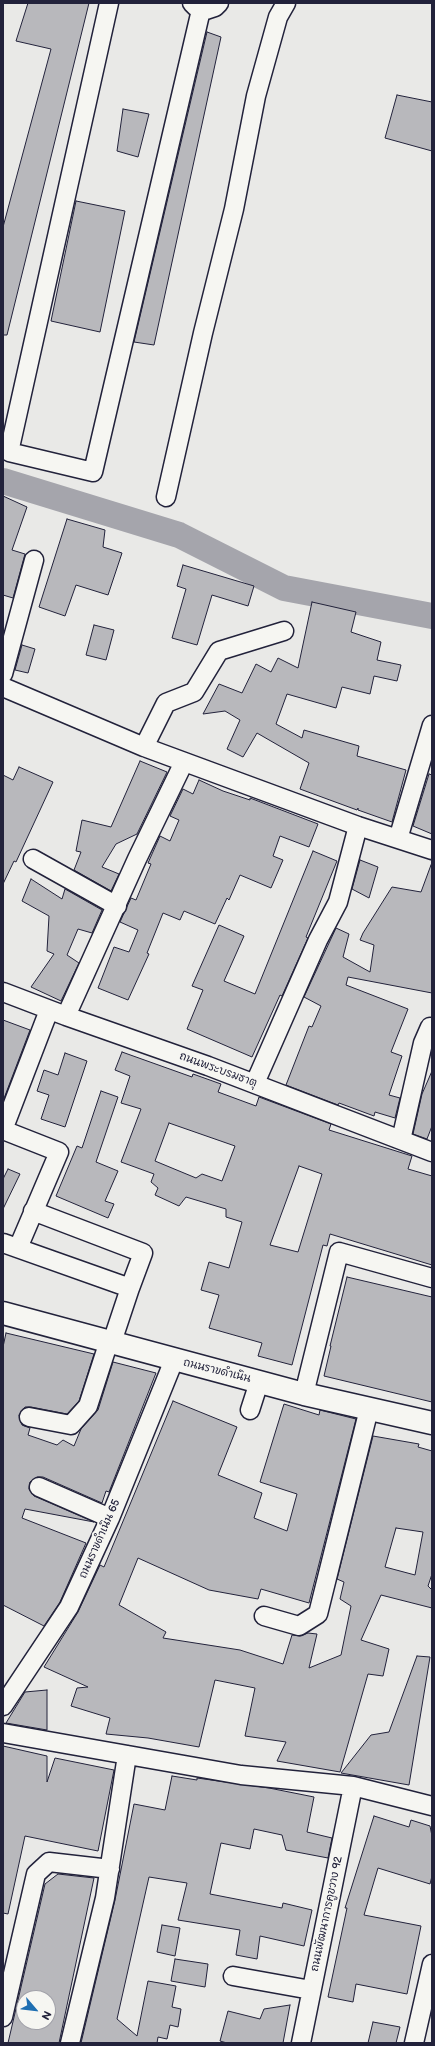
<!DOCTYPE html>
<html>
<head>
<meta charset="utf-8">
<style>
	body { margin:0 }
	#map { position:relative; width:435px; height:2046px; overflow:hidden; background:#e9e9e7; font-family:"Balsamiq Sans",sans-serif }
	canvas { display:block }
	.frame { position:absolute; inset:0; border:4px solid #22223b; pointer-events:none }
	.north { position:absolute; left:16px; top:1990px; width:40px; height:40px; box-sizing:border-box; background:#f6f6f2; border:1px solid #a1a1a9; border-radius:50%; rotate:118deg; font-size:11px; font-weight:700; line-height:16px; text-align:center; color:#22223b }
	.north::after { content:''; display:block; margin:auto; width:14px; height:18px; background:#1f6fb2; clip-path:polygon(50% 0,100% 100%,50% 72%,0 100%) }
</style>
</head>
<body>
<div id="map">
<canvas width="435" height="2046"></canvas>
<div class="frame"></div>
<div class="north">N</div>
</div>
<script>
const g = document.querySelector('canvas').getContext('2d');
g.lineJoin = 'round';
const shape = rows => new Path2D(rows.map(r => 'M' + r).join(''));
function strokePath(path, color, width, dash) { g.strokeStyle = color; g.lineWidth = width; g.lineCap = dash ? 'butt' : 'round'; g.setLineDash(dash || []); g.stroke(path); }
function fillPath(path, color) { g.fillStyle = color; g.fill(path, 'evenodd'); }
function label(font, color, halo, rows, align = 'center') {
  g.font = font + ' "Balsamiq Sans","Playpen Sans Thai",sans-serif'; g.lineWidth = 4; g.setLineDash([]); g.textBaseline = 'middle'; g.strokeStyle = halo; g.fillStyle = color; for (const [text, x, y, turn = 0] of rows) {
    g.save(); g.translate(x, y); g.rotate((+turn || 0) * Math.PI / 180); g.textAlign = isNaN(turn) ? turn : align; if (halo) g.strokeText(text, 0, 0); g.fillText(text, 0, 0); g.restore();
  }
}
const river = shape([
	[3,481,179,535,284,588,432,616]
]);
const building = shape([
	[28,3,89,3,7,335,3,335,3,227,51,49,16,41,28,3],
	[207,32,221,37,154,345,134,342,207,32],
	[397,95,432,102,432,151,385,138,397,95],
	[123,109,149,114,138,157,117,151,123,109],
	[76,201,125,211,100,332,51,321,76,201],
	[3,496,27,507,12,550,25,554,13,598,3,595,3,496],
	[67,519,105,530,103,547,122,553,108,595,76,585,65,616,39,607,67,519],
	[183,565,254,586,248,606,212,595,197,645,172,638,186,589,177,586,183,565],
	[312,602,356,612,351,632,381,642,377,660,401,665,397,681,374,676,370,694,342,687,336,708,287,694,276,724,302,738,304,730,359,746,357,756,406,770,392,822,358,810,358,808,357,810,300,789,309,763,257,733,243,757,227,749,240,720,225,711,203,714,219,684,242,693,256,664,271,672,278,658,298,668,312,602],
	[94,625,114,630,106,660,86,655,94,625],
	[22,645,35,649,28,673,15,670,22,645],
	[140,761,167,772,137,834,116,844,102,867,119,874,111,891,74,870,81,852,76,851,82,820,111,827,140,761],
	[19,767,53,782,16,862,14,861,3,884,3,775,13,780,19,767],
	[429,774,432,775,432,834,413,826,429,774],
	[199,780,223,791,250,800,250,798,318,824,309,847,280,836,273,856,283,860,271,888,240,875,229,900,227,898,215,924,184,911,180,920,163,913,147,953,149,954,128,1000,98,988,114,947,129,952,138,930,120,922,131,898,136,900,151,864,148,863,160,836,170,841,179,820,170,816,183,789,193,794,199,780],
	[313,851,337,861,306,937,308,938,282,996,280,995,252,1057,187,1029,203,990,192,986,219,925,244,936,224,981,255,994,313,851],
	[360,860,378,867,369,898,352,889,360,860],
	[431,865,432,865,432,993,348,977,346,985,408,1009,391,1052,402,1056,389,1095,400,1098,395,1118,375,1112,374,1116,339,1103,338,1105,286,1085,309,1026,312,1027,321,1006,304,997,336,928,349,934,343,957,370,972,374,945,360,940,363,933,392,887,421,892,431,865],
	[31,879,62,899,65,889,102,910,92,933,78,929,67,955,79,963,61,1001,31,987,54,954,47,951,49,916,22,901,31,879],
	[3,1020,30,1030,3,1101,3,1020],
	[122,1052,192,1077,193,1074,221,1084,218,1092,256,1106,259,1097,331,1124,329,1130,412,1156,408,1169,432,1176,432,1265,330,1234,327,1246,323,1245,292,1365,258,1356,262,1343,209,1328,219,1295,201,1290,209,1262,229,1268,242,1222,226,1217,226,1209,186,1197,179,1206,155,1195,158,1188,151,1182,154,1174,121,1162,141,1109,121,1103,130,1076,115,1070,122,1052],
	[169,1123,235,1146,222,1181,202,1174,196,1178,155,1161,169,1123],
	[299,1166,322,1174,298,1252,270,1245,299,1166],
	[65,1053,87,1061,65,1127,41,1119,49,1095,37,1091,44,1070,58,1075,65,1053],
	[432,1071,432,1126,427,1139,413,1134,422,1094,432,1071],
	[101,1091,118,1097,96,1162,118,1171,105,1201,114,1204,108,1218,56,1196,77,1146,82,1148,101,1091],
	[8,1169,20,1174,3,1209,3,1179,8,1169],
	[347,1277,432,1297,432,1402,324,1376,331,1346,330,1346,347,1277],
	[6,1333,94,1354,79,1401,67,1414,31,1407,25,1407,19,1415,22,1425,30,1428,28,1435,57,1445,63,1440,74,1446,81,1429,98,1410,113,1362,156,1373,109,1492,106,1491,102,1503,43,1477,37,1477,30,1482,29,1489,34,1496,94,1522,25,1509,22,1518,86,1543,60,1602,44,1626,3,1605,3,1347,6,1333],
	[173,1401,237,1427,218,1475,262,1493,254,1518,287,1531,297,1494,260,1482,284,1404,319,1415,320,1410,356,1419,309,1603,261,1589,258,1599,209,1590,138,1558,119,1605,166,1632,163,1638,240,1650,283,1664,292,1635,300,1636,308,1633,317,1634,309,1668,341,1655,351,1606,340,1599,344,1582,337,1579,373,1436,419,1444,418,1447,432,1451,432,1574,428,1586,432,1590,432,1608,381,1595,361,1640,389,1649,383,1676,368,1674,340,1772,277,1761,286,1742,245,1736,255,1688,215,1680,199,1747,148,1738,106,1734,110,1718,71,1706,77,1688,88,1687,44,1667,78,1612,100,1565,104,1567,173,1401],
	[396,1528,423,1532,415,1575,385,1567,396,1528],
	[417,1656,430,1657,409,1785,341,1773,371,1735,389,1732,417,1656],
	[47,1690,47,1730,6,1723,25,1692,47,1690],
	[3,1746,47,1756,47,1782,55,1758,114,1770,98,1851,25,1836,8,1914,3,1913,3,1746],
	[172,1776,197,1780,197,1778,269,1788,314,1797,307,1832,332,1838,328,1858,286,1850,282,1835,254,1829,250,1849,221,1843,210,1894,282,1908,283,1903,312,1910,304,1946,260,1936,257,1959,236,1955,240,1930,178,1920,187,1883,149,1877,117,2019,137,2036,148,1981,176,1986,172,2007,181,2009,178,2027,170,2025,167,2039,158,2037,157,2043,81,2043,115,1900,134,1804,165,1810,172,1776],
	[374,1816,409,1827,411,1820,430,1826,432,1836,432,1876,430,1884,378,1868,364,1915,421,1926,407,1994,356,1984,353,2002,328,1997,347,1908,345,1908,374,1816],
	[58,1874,94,1878,59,2043,8,2043,45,1884,58,1874],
	[24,1998,48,1998,48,2022,24,2022,24,1998],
	[162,1925,180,1928,175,1956,157,1952,162,1925],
	[175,1959,208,1964,205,1987,171,1981,175,1959],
	[290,2005,283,2043,227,2043,220,2041,228,2011,260,2019,264,2009,290,2005],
	[373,2022,400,2027,396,2043,368,2043,373,2022]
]);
const minor = shape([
	[109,3,9,452,93,472,201,10],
	[192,3,196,7,206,10,215,7,219,3],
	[166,497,203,333,234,209,256,96,278,17,286,3],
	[3,674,34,560],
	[3,687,144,747,358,826,432,850],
	[144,747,166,703,194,692,219,651,284,631],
	[398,839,432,725],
	[33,859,117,906],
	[3,992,66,1016,208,1066,432,1152],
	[66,1016,137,859,184,762],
	[255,1083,318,940,338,902,358,826],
	[3,1130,59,1152,18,1248],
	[3,1130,49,1010],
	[401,1140,423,1043,430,1027],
	[33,1211,143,1253,130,1288],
	[3,1243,130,1288,112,1342],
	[304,1394,339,1252,432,1278],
	[250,1410,259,1382],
	[29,1417,71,1425,88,1406,109,1341],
	[39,1487,110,1518],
	[264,1616,299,1626,318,1614,369,1409],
	[3,1706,69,1607,110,1518,174,1360],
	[3,1733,241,1775,353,1786,432,1806],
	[233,1976,311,1990],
	[3,2017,36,1874,49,1862,110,1869],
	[70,2043,105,1898,127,1755],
	[301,2043,353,1786],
	[414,2043,432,1964]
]);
const major = shape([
	[3,1313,304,1394,432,1423]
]);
const streetNames = [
	["ถนนพระบรมธาตุ",218,1070,20],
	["ถนนราขดำเนิน",217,1371,14],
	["ถนนราขดำเนิน 65",100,1539,-66],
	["ถนนพัฒนาการคูขวาง 92",327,1914,-78]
];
strokePath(river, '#a5a5ac', 26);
fillPath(building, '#b8b8bc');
strokePath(building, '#22223b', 1);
strokePath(minor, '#22223b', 21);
strokePath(major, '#22223b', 25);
strokePath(minor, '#f6f6f2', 18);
strokePath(major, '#f6f6f2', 22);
label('11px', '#22223b', '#f6f6f2', streetNames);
</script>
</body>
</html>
